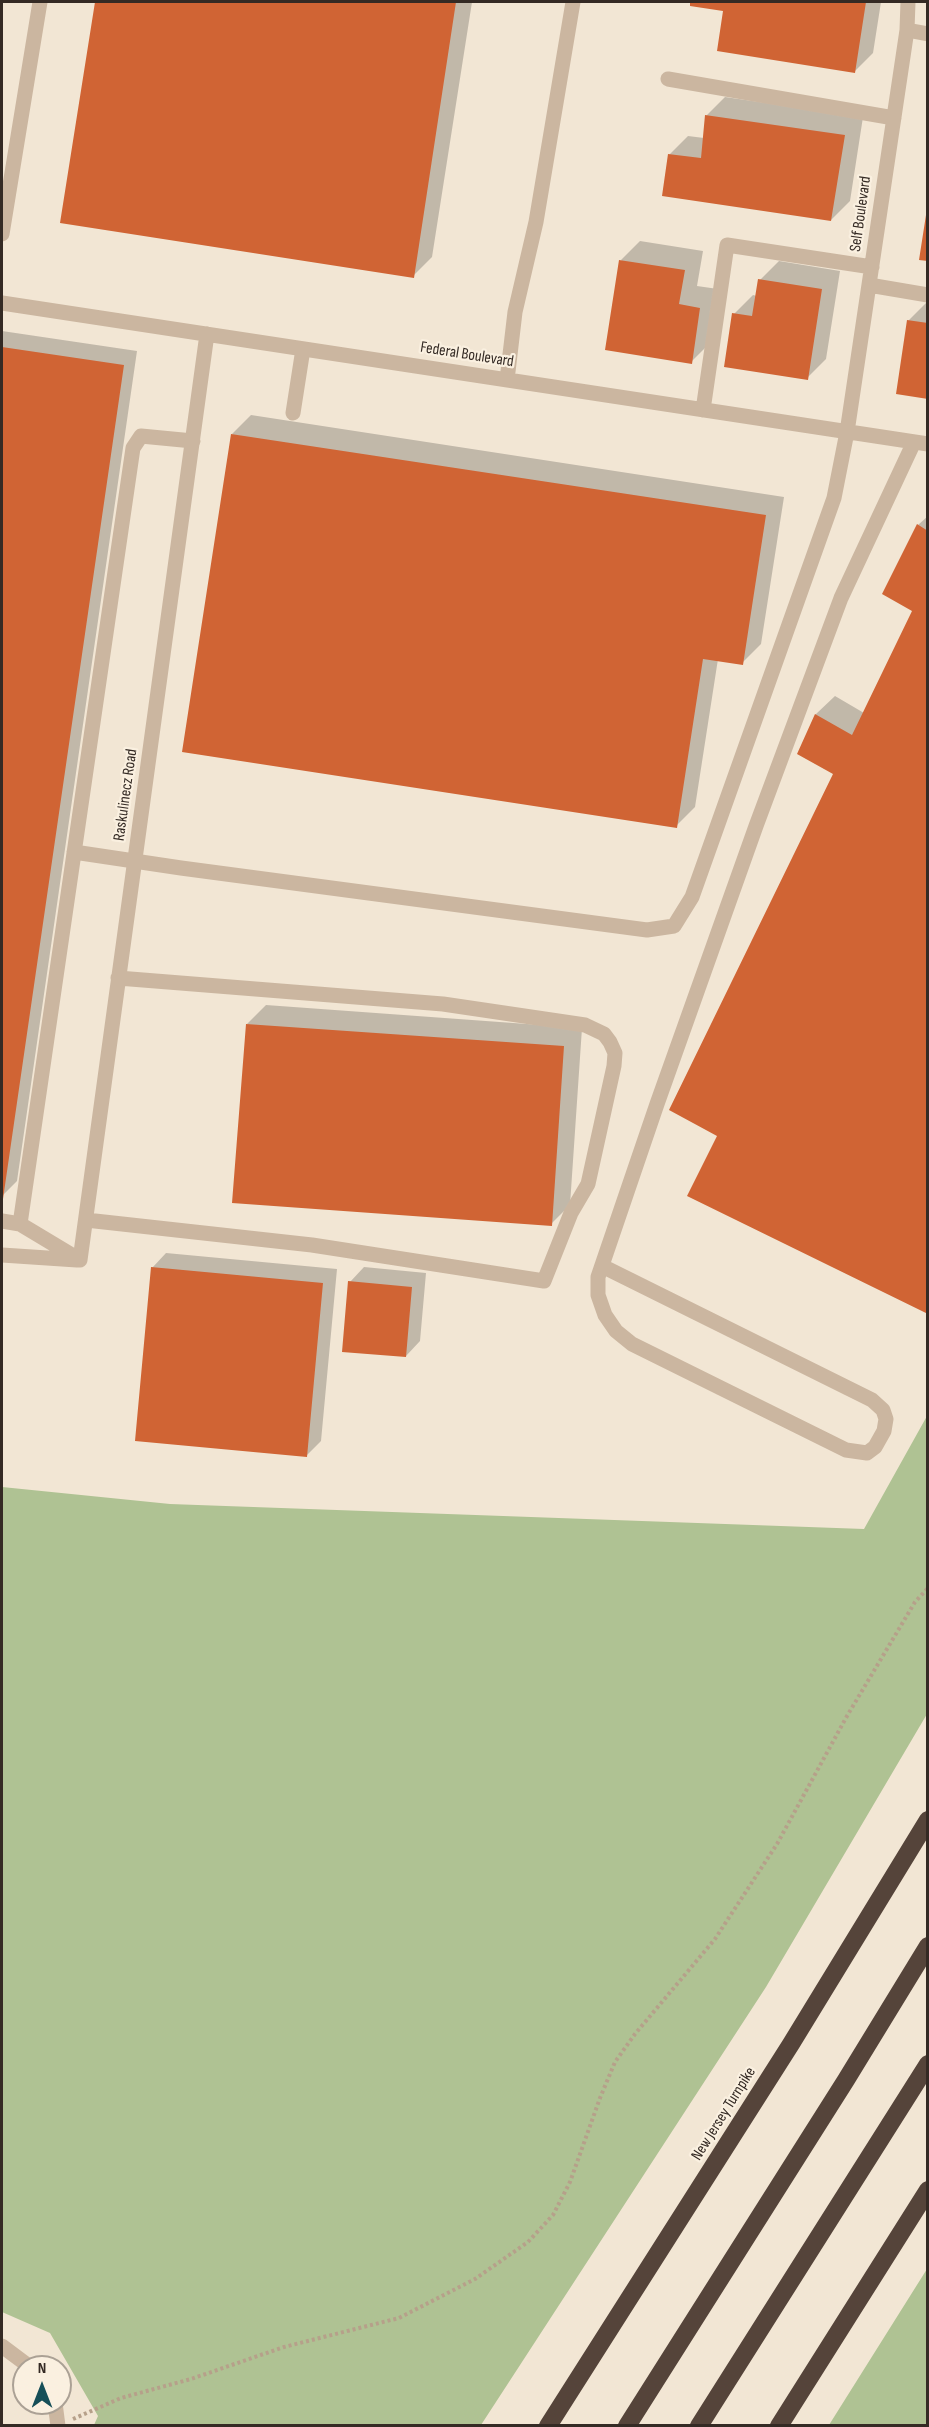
<!DOCTYPE html>
<html>
<head>
<meta charset="utf-8">
<style>
	body { margin:0 }
	#map { position:relative; width:929px; height:2427px; overflow:hidden; background:#f2e6d4; font-family:"Sofia Sans Condensed",sans-serif }
	canvas { display:block }
	.frame { position:absolute; inset:0; border:3px solid #342a24; pointer-events:none }
	.north { position:absolute; left:12px; top:2355px; width:60px; height:60px; box-sizing:border-box; background:#faf0e0; border:2px solid #aba195; border-radius:50%; rotate:0deg; font-size:16px; font-weight:700; line-height:24px; text-align:center; color:#342a24 }
	.north::after { content:''; display:block; margin:auto; width:21px; height:27px; background:#164f58; clip-path:polygon(50% 0,100% 100%,50% 72%,0 100%) }
</style>
</head>
<body>
<div id="map">
<canvas width="929" height="2427"></canvas>
<div class="frame"></div>
<div class="north">N</div>
</div>
<script>
const g = document.querySelector('canvas').getContext('2d');
g.lineJoin = 'round';
function fillPath(path, color) { g.fillStyle = color; g.fill(path, 'evenodd'); }
const shape = rows => new Path2D(rows.map(r => 'M' + r).join(''));
function strokePath(path, color, width, dash) { g.strokeStyle = color; g.lineWidth = width; g.lineCap = dash ? 'butt' : 'round'; g.setLineDash(dash || []); g.stroke(path); }
function label(font, color, halo, rows, align = 'center') {
  g.font = font + ' "Sofia Sans Condensed",sans-serif'; g.lineWidth = 4.5; g.setLineDash([]); g.textBaseline = 'middle'; g.strokeStyle = halo; g.fillStyle = color; for (const [text, x, y, turn = 0] of rows) {
    g.save(); g.translate(x, y); g.rotate((+turn || 0) * Math.PI / 180); g.textAlign = isNaN(turn) ? turn : align; if (halo) g.strokeText(text, 0, 0); g.fillText(text, 0, 0); g.restore();
  }
}
const green = shape([
	[927,1416,927,1714,766,1987,481,2425,94,2425,98,2416,50,2333,2,2312,2,1487,170,1504,864,1529],
	[927,2269,927,2425,829,2425]
]);
const shadow = shape([
	[96,2,472,2,432,257,413,276,62,222],
	[692,2,881,2,873,53,854,72,725,10,691,4],
	[725,97,863,117,850,201,831,220,669,155,688,136,704,138,706,116],
	[640,241,703,251,697,286,718,289,710,343,691,362,621,260],
	[779,261,840,271,826,359,807,378,734,314,753,295,757,296,760,280],
	[927,302,928,302,928,397,908,321],
	[2,331,137,351,17,1181,3,1195],
	[251,415,784,497,761,644,742,663,718,659,695,807,676,826,232,434],
	[928,516,928,1313,719,1135,835,773,799,754,816,714,835,696,864,713,914,611,918,525],
	[266,1005,582,1028,570,1205,551,1224,247,1024],
	[166,1253,337,1269,321,1441,307,1455,152,1268],
	[364,1267,426,1273,420,1341,406,1356,350,1282]
]);
const building = shape([
	[95,2,456,2,414,278,60,223],
	[690,2,866,2,855,73,717,51,723,11,690,6],
	[705,115,845,135,831,221,662,196,668,154,701,158],
	[926,215,928,215,928,261,919,260],
	[619,260,685,270,679,304,700,308,692,364,605,350],
	[758,279,822,289,808,380,724,367,732,313,752,316],
	[907,320,928,323,928,399,896,394],
	[2,347,124,365,3,1199,2,1199],
	[231,434,766,515,743,665,703,659,677,828,182,752],
	[917,524,928,531,928,1314,687,1196,717,1136,669,1110,833,774,797,754,815,714,852,735,912,611,882,594],
	[246,1024,564,1046,552,1226,232,1203],
	[151,1267,323,1283,307,1457,135,1441],
	[348,1281,412,1287,406,1357,342,1352]
]);
const path = shape([
	[73,2419,121,2398,191,2379,284,2347,399,2318,475,2279,528,2242,553,2215,570,2182,600,2098,615,2062,635,2034,715,1939,777,1844,847,1716,915,1602,928,1588]
]);
const minor = shape([
	[907,30,928,34],
	[668,79,894,118],
	[2,234,40,2],
	[869,285,928,295],
	[2,303,928,444],
	[507,380,515,312,536,222,573,2],
	[703,410,727,245,872,267],
	[293,413,303,349],
	[74,852,181,868,647,930,674,926,692,897,834,498,847,432,907,30,908,2],
	[86,1220,312,1245,544,1281,571,1213,588,1184,614,1066,615,1053,610,1042,604,1034,585,1025,443,1004,118,978],
	[2,1221,20,1224,80,1260],
	[20,1224,133,448,141,436,193,441],
	[2,1255,77,1260],
	[80,1260,207,334],
	[602,1266,872,1400,883,1410,886,1419,884,1431,875,1447,867,1453,846,1450,632,1344,616,1331,605,1315,598,1295,598,1277,657,1104,756,826,841,598,914,442],
	[2,2346,30,2367],
	[55,2403,58,2426]
]);
const highway = shape([
	[548,2426,791,2044,928,1820],
	[627,2426,846,2080,928,1946],
	[699,2426,928,2064],
	[779,2426,928,2190]
]);
const streetNames = [
	["Self Boulevard",861,214,-82],
	["Federal Boulevard",467,355,9],
	["Raskulinecz Road",126,795,-82],
	["New Jersey Turnpike",724,2114,-58]
];
fillPath(green, '#afc293');
fillPath(shadow, '#0003');
fillPath(building, '#d06434');
strokePath(path, '#b6a08a', 4, [3, 3]);
strokePath(minor, '#cbb6a0', 15);
strokePath(highway, '#55443a', 18);
label('16px', '#342a24', '#faf0e0', streetNames);
</script>
</body>
</html>
